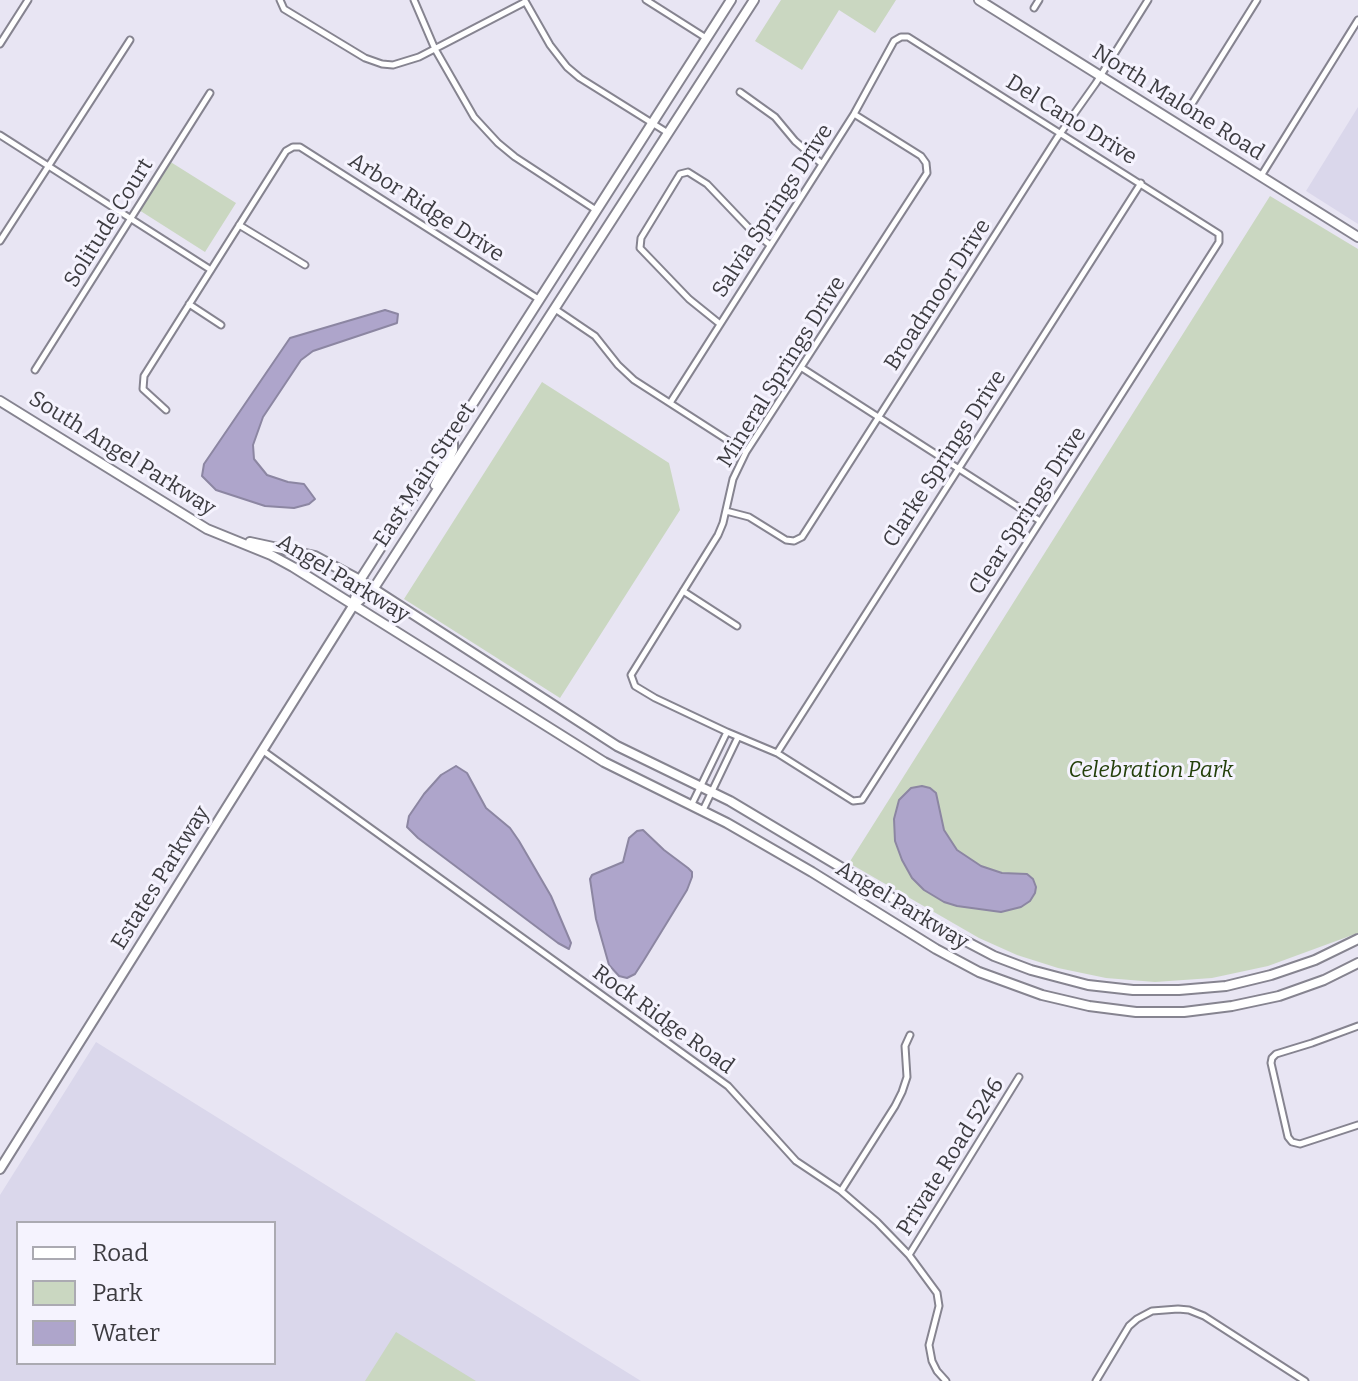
<!DOCTYPE html>
<html>
<head>
<meta charset="utf-8">
<style>
	body { margin:0 }
	#map { position:relative; width:1358px; height:1381px; overflow:hidden; background:#e8e5f3; font-family:Bitter,serif }
	canvas { display:block }
	.legend { position:absolute; left:16px; top:1221px; width:260px; height:144px; box-sizing:border-box; background:#f5f3fe; border:2px solid #abaab2; margin:0; padding:10px 14px; list-style:none; font-size:24px; color:#3d3c41 }
	.legend li { display:flex; align-items:center; gap:16px; height:40px }
	.legend b { width:40px; border:2px solid #abaab2 }
</style>
</head>
<body>
<div id="map">
<canvas width="1358" height="1381"></canvas>
<ul class="legend">
<li><b style="height:10px;background:#fff"></b>Road</li>
<li><b style="height:22px;background:#cad7c1"></b>Park</li>
<li><b style="height:22px;background:#aea5cb"></b>Water</li>
</ul>
</div>
<script>
const g = document.querySelector('canvas').getContext('2d');
g.lineJoin = 'round';
function fillPath(path, color) { g.fillStyle = color; g.fill(path, 'evenodd'); }
const shape = rows => new Path2D(rows.map(r => 'M' + r).join(''));
function strokePath(path, color, width, dash) { g.strokeStyle = color; g.lineWidth = width; g.lineCap = dash ? 'butt' : 'round'; g.setLineDash(dash || []); g.stroke(path); }
function label(font, color, halo, rows, align = 'center') {
  g.font = font + ' Bitter,serif'; g.lineWidth = 6; g.setLineDash([]); g.textBaseline = 'middle'; g.strokeStyle = halo; g.fillStyle = color; for (const [text, x, y, turn = 0] of rows) {
    g.save(); g.translate(x, y); g.rotate((+turn || 0) * Math.PI / 180); g.textAlign = isNaN(turn) ? turn : align; if (halo) g.strokeText(text, 0, 0); g.fillText(text, 0, 0); g.restore();
  }
}
const built = shape([
	[1358,107,1358,224,1306,191],
	[96,1042,641,1381,0,1381,0,1195],
	[18,1223,274,1223,274,1363,18,1363]
]);
const green = shape([
	[781,0,896,0,875,33,839,10,802,70,755,41],
	[169,161,236,203,205,252,139,210],
	[1270,196,1358,249,1358,933,1268,966,1212,978,1155,982,1106,978,1058,968,1017,955,979,938,849,863],
	[542,382,669,463,680,510,560,698,404,599],
	[396,1332,476,1381,365,1381]
]);
const water = shape([
	[385,310,398,314,397,323,313,351,301,360,263,417,253,445,254,459,267,475,288,482,304,484,315,499,309,504,294,508,265,506,216,490,202,476,204,464,290,338,385,310],
	[456,766,467,773,486,808,510,828,519,841,551,896,571,943,569,949,558,943,418,838,407,827,409,816,424,794,441,775,456,766],
	[922,786,930,788,936,793,944,830,957,850,981,866,1002,873,1027,874,1033,879,1036,887,1035,893,1030,901,1021,907,1001,912,957,906,944,902,924,890,912,878,902,860,895,841,894,819,899,800,911,788,922,786],
	[643,830,664,850,688,868,692,872,692,877,687,890,644,960,635,974,627,978,619,976,609,965,596,919,590,879,592,875,623,862,629,838,637,831,643,830]
]);
const street = shape([
	[280,0,284,9,365,58,382,64,393,65,419,57,525,2],
	[414,0,435,49,474,117,498,143,515,157,596,210],
	[646,0,706,38],
	[525,1,550,45,567,67,580,78,668,133],
	[1034,8,1039,0],
	[0,44,28,0],
	[740,92,775,117,795,141,822,164],
	[1190,107,1257,0],
	[0,135,211,270],
	[1261,176,1358,20],
	[239,225,305,265],
	[0,241,130,40],
	[189,304,221,325],
	[555,309,595,336,618,365,634,380,746,452],
	[720,324,689,299,640,248,641,238,680,174,688,172,707,184,748,227,770,245],
	[802,368,1040,521],
	[35,370,210,93],
	[670,403,854,114,894,41,901,37,908,37,1219,234,1219,242,862,800,853,801,777,753,727,732,655,698,635,686,631,675,718,535,723,523,733,479,746,452,927,173,926,163,921,156,854,114],
	[166,410,143,389,144,376,286,151,293,147,300,147,540,300],
	[726,511,749,517,786,540,794,541,802,537,1057,138,1096,83,1148,0],
	[683,591,737,626],
	[262,750,728,1086,796,1161,841,1191,877,1222,909,1255,937,1293,939,1306,929,1345,932,1361,937,1371,946,1381],
	[777,753,1141,183],
	[692,804,727,732],
	[703,810,738,737],
	[1358,1026,1312,1043,1276,1054,1272,1058,1271,1063,1288,1137,1292,1142,1300,1144,1358,1125],
	[841,1191,895,1106,902,1092,907,1077,905,1046,910,1035],
	[909,1255,1019,1077],
	[1096,1381,1129,1326,1137,1319,1152,1311,1178,1309,1189,1310,1204,1316,1305,1381]
]);
const secondary = shape([
	[979,0,1358,237],
	[0,401,207,529,271,555,293,567,604,762,727,823,812,872,936,949,979,972,1042,995,1089,1006,1136,1012,1184,1012,1232,1006,1279,996,1324,980,1358,963],
	[435,485,453,450,453,443,450,440],
	[250,542,315,556,360,580,617,746,730,801,956,936,994,956,1031,970,1088,985,1133,990,1179,990,1226,986,1271,975,1315,960,1358,939],
	[354,605,374,588,754,0],
	[0,1169,353,606,360,580,731,0]
]);
const streetNames = [
	["North Malone Road",1178,103,32],
	["Del Cano Drive",1071,120,32],
	["Arbor Ridge Drive",426,208,33],
	["Salvia Springs Drive",773,211,-57],
	["Solitude Court",109,223,-58],
	["Broadmoor Drive",938,295,-57],
	["Mineral Springs Drive",782,372,-58],
	["South Angel Parkway",122,454,32],
	["Clarke Springs Drive",945,459,-57],
	["East Main Street",425,475,-57],
	["Clear Springs Drive",1028,511,-57],
	["Angel Parkway",343,579,31],
	["Estates Parkway",161,878,-58],
	["Angel Parkway",902,906,31],
	["Rock Ridge Road",663,1020,36],
	["Private Road 5246",951,1157,-58]
];
const parkNames = [
	["Celebration Park",1151,771]
];
fillPath(built, '#dad7eb');
fillPath(green, '#cad7c1');
fillPath(water, '#aea5cb');
strokePath(water, '#8c86a2', 2);
strokePath(street, '#868490', 9);
strokePath(secondary, '#868490', 12);
strokePath(street, '#fff', 5);
strokePath(secondary, '#fff', 8);
label('22px', '#3d3c41', '#f5f3fe', streetNames);
label('italic 22px', '#24400b', '#f5f3fe', parkNames);
</script>
</body>
</html>
